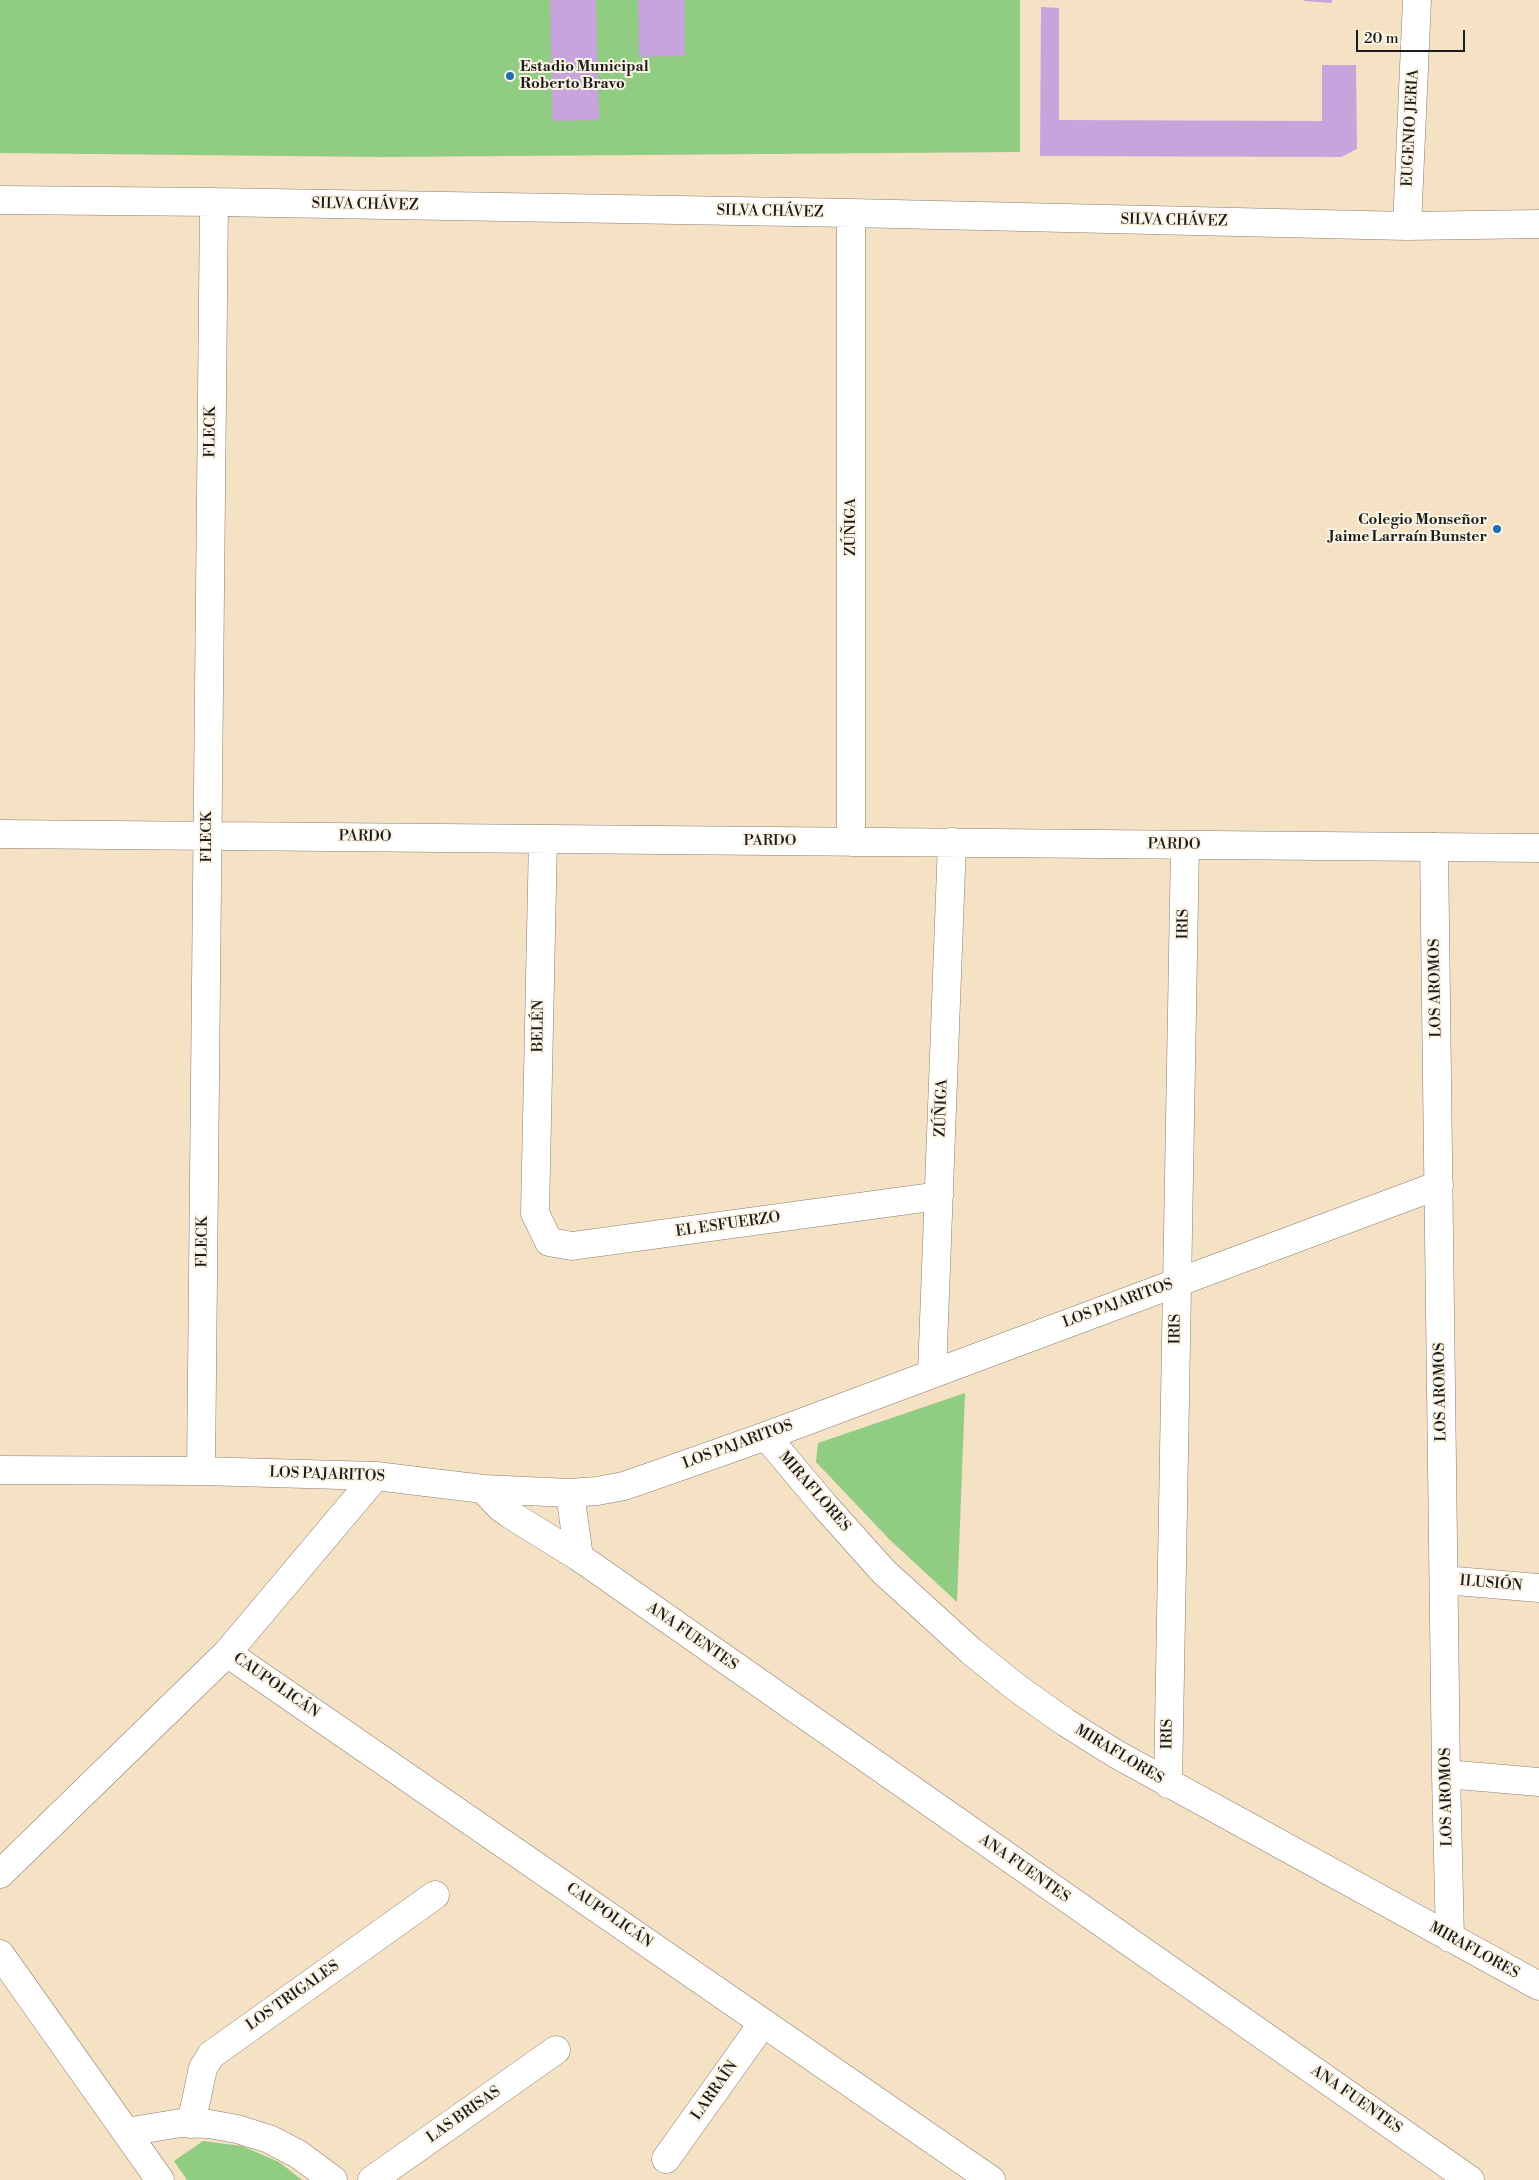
<!DOCTYPE html>
<html>
<head>
<meta charset="utf-8">
<style>
	body { margin:0 }
	#map { position:relative; width:1539px; height:2180px; overflow:hidden; background:#f5e1c4; font-family:"Libre Bodoni",serif }
	canvas { display:block }
	.scale { position:absolute; left:1356px; top:30px; width:109px; height:22px; box-sizing:border-box; border:2px solid #1c1c1c; border-top:0; padding-left:6px; font-size:15px; line-height:18px; white-space:nowrap; color:#1c1c1c; -webkit-text-stroke:4px #fcf5e5; paint-order:stroke }
</style>
</head>
<body>
<div id="map">
<canvas width="1539" height="2180"></canvas>
<div class="scale">20 m</div>
</div>
<script>
const g = document.querySelector('canvas').getContext('2d');
g.lineJoin = 'round';
function fillPath(path, color) { g.fillStyle = color; g.fill(path, 'evenodd'); }
const shape = rows => new Path2D(rows.map(r => 'M' + r).join(''));
function strokePath(path, color, width, dash) { g.strokeStyle = color; g.lineWidth = width; g.lineCap = dash ? 'butt' : 'round'; g.setLineDash(dash || []); g.stroke(path); }
function label(font, color, halo, rows, align = 'center') {
  g.font = font + ' "Libre Bodoni",serif'; g.lineWidth = 4; g.setLineDash([]); g.textBaseline = 'middle'; g.strokeStyle = halo; g.fillStyle = color; for (const [text, x, y, turn = 0] of rows) {
    g.save(); g.translate(x, y); g.rotate((+turn || 0) * Math.PI / 180); g.textAlign = isNaN(turn) ? turn : align; if (halo) g.strokeText(text, 0, 0); g.fillText(text, 0, 0); g.restore();
  }
}
const green = shape([
	[0,0,1020,0,1020,152,383,157,0,153],
	[965,1393,957,1602,889,1539,816,1462,818,1443],
	[203,2141,242,2146,279,2162,302,2180,187,2180,174,2161]
]);
const building = shape([
	[550,0,596,0,599,120,552,121],
	[638,0,685,0,685,56,639,57],
	[1304,0,1332,0,1332,3,1304,1],
	[1041,7,1059,8,1059,120,1322,121,1322,65,1356,65,1357,149,1341,157,1040,156]
]);
const street = shape([
	[0,200,214,202,851,213,1407,226,1539,224],
	[851,213,851,842],
	[1407,226,1417,0],
	[0,834,1539,848],
	[543,839,535,1213,549,1242,572,1246,939,1196],
	[1434,847,1446,1774,1450,1938],
	[932,1374,952,842],
	[766,1436,824,1505,884,1572,971,1651,1017,1688,1065,1722,1116,1754,1539,1986],
	[0,1470,201,1471,376,1476,483,1489,570,1493,597,1491,624,1486,650,1477,766,1436,1439,1185],
	[201,1471,214,202],
	[483,1489,500,1507,511,1515,579,1557,1470,2180],
	[570,1493,579,1557],
	[1444,1580,1539,1588],
	[227,1653,991,2180],
	[1446,1774,1539,1782],
	[1168,1784,1185,845],
	[0,1874,227,1653,376,1476],
	[0,1954,160,2180],
	[191,2124,203,2068,211,2055,435,1895],
	[126,2132,181,2123,209,2124,237,2129,269,2139,298,2154,333,2180],
	[666,2159,763,2023],
	[372,2180,556,2050]
]);
const markers = [
	[510,76,5,"#1f6fb2"],
	[1497,529,5,"#1f6fb2"]
];
const poiNames = [
	["Estadio Municipal",520,67],
	["Roberto Bravo",520,84],
	["Colegio Monseñor",1487,520,"right"],
	["Jaime Larraín Bunster",1487,537,"right"]
];
const streetNames = [
	["EUGENIO JERIA",1411,128,-87],
	["SILVA CHÁVEZ",365,205,1],
	["SILVA CHÁVEZ",770,212,1],
	["SILVA CHÁVEZ",1174,221,1],
	["FLECK",211,432,-89],
	["ZÚÑIGA",851,527,-90],
	["FLECK",207,837,-90],
	["PARDO",365,837,1],
	["PARDO",770,841],
	["PARDO",1174,845,1],
	["IRIS",1184,924,-89],
	["LOS AROMOS",1436,988,-91],
	["BELÉN",539,1026,-89],
	["ZÚÑIGA",942,1108,-88],
	["EL ESFUERZO",728,1225,-8],
	["FLECK",203,1242,-89],
	["LOS PAJARITOS",1118,1304,-20],
	["IRIS",1176,1329,-89],
	["LOS AROMOS",1441,1392,-91],
	["LOS PAJARITOS",738,1445,-20],
	["LOS PAJARITOS",327,1475,2],
	["MIRAFLORES",814,1492,49],
	["ILUSIÓN",1491,1584,5],
	["ANA FUENTES",692,1637,35],
	["CAUPOLICÁN",276,1686,35],
	["IRIS",1168,1734,-89],
	["MIRAFLORES",1119,1755,31],
	["LOS AROMOS",1447,1797,-91],
	["ANA FUENTES",1024,1869,35],
	["CAUPOLICÁN",609,1916,35],
	["MIRAFLORES",1474,1951,29],
	["LOS TRIGALES",293,1996,-35],
	["LARRAÍN",715,2091,-55],
	["ANA FUENTES",1356,2100,35],
	["LAS BRISAS",464,2115,-35]
];
fillPath(green, '#90cc81');
fillPath(building, '#c8a4dd');
strokePath(street, '#887e70', 29);
strokePath(street, '#fff', 28);
for (const [x, y, r, color] of markers) { const dot = new Path2D(); dot.arc(x, y, r, 0, 2 * Math.PI); g.fillStyle = color; g.fill(dot); strokePath(dot, '#fcf5e5', 2); }
label('bold 15px', '#1c1c1c', '#fcf5e5', poiNames, 'left');
label('15px', '#1c1c1c', '#fcf5e5', streetNames);
</script>
</body>
</html>
